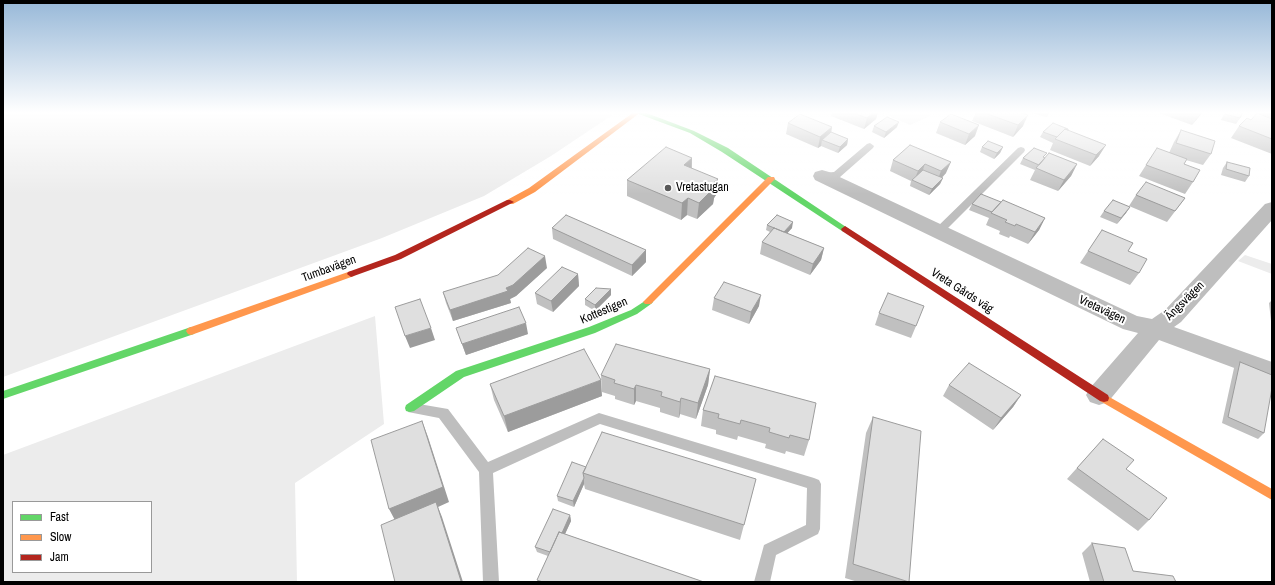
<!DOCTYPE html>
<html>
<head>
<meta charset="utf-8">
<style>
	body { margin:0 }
	#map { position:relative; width:1275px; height:585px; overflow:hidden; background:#fff; font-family:"Archivo Narrow",sans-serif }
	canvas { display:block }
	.frame { position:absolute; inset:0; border:4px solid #000; pointer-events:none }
	.legend { position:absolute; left:12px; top:501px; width:140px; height:72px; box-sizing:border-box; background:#fff; border:1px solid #999; margin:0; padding:5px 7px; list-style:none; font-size:12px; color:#000 }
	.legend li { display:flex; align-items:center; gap:8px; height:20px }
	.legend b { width:20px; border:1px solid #999 }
</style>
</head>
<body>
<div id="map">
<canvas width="1275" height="585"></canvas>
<div class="frame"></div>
<ul class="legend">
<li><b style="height:5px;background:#63d668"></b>Fast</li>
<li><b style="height:5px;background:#ff974d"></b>Slow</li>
<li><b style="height:5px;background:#b3261e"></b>Jam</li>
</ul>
</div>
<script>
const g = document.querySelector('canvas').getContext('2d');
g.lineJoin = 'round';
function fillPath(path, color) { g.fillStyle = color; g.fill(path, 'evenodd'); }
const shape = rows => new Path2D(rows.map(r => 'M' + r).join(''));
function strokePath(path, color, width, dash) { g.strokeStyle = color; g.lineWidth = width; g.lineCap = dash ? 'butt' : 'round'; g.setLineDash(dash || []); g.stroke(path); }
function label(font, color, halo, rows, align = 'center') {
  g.font = font + ' "Archivo Narrow",sans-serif'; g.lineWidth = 4; g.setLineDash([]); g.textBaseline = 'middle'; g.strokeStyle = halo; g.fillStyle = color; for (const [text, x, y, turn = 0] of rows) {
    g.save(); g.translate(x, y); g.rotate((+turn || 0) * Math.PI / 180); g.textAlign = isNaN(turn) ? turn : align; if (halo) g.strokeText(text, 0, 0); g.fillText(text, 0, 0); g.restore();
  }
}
const green = shape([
	[3,112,617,112,551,156,484,196,382,238,3,377],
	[880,112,939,112,910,125],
	[1245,255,1272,264,1272,274,1238,261],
	[375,316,384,424,295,483,297,582,3,582,3,455],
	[13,502,151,502,151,572,13,572]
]);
const lane = shape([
	[870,143,874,146,873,148,840,177,822,179,817,176,822,173,834,172,867,144,870,143],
	[1021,147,1024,148,1025,150,1024,152,942,234,934,234,933,232,934,230,1018,148,1021,147],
	[413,403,448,409,488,462,599,413,814,478,819,480,821,484,820,529,818,534,776,555,770,582,754,582,764,545,806,525,807,488,600,424,493,473,499,582,483,582,479,472,439,418,408,412,407,408,408,404,413,403]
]);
const street = shape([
	[1259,112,1272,112,1272,118,1261,115,1259,112],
	[822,170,829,172,1137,316,1152,319,1165,310,1265,204,1272,202,1272,220,1181,322,1174,327,1272,362,1272,382,1159,340,1108,402,1099,405,1090,402,1086,395,1090,388,1138,333,1123,329,815,180,813,176,815,172,822,170]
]);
const fast = shape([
	[635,112,644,112,694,131,728,148,849,229,845,232,842,231,722,152,690,133,636,113,635,112],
	[648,299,651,300,653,302,651,304,637,314,595,333,464,377,414,411,410,412,406,411,405,408,406,405,456,371,589,327,631,310,648,299],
	[191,327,194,328,196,331,194,334,3,399,3,391,191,327]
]);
const slow = shape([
	[634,112,641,112,535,192,513,204,507,204,506,202,507,200,529,188,634,112],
	[768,177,774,177,775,179,651,304,645,304,643,302,768,177],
	[351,271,355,274,354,276,194,334,191,335,188,334,186,331,188,328,351,271],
	[1104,394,1272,489,1272,500,1100,401,1099,398,1100,395,1104,394]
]);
const jam = shape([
	[507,200,510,200,514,202,401,259,351,277,347,274,348,272,395,255,507,200],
	[845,226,1108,395,1109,398,1108,401,1104,402,1100,401,842,231,841,229,845,226]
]);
const wall = shape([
	[832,112,878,112,876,119,864,129,831,116],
	[976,112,1019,112,1023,126,1013,137,972,121],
	[1026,112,1050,112,1047,117],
	[1156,112,1203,112,1192,125],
	[1225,112,1243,112,1240,118,1236,124,1221,120],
	[1272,119,1272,154,1231,138,1239,126,1251,120],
	[940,122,975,136,965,145,936,133],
	[788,123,832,127,831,132,848,139,847,145,838,153,821,146,818,148,786,134],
	[874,126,897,127,884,138,872,132],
	[1068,130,1099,156,1090,166,1050,150,1053,143,1040,137,1043,132],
	[1181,130,1211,154,1203,165,1186,160,1184,164,1193,182,1185,194,1139,176,1146,165,1169,153,1174,142],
	[910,145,946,173,942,178,943,178,940,184,929,195,910,186,911,181,890,171,893,160],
	[982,147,1003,147,1000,153,994,159,980,152],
	[692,158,692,168,716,195,714,198,713,204,697,219,687,215,681,220,627,196,627,180],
	[1023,158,1044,158,1077,164,1071,176,1058,191,1030,180,1035,170,1020,164],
	[1227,162,1249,176,1245,182,1221,175,1223,168],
	[1136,195,1185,198,1167,222,1129,206],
	[1001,202,1045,218,1039,230,1028,244,1010,236,1009,238,999,234,1000,231,986,225,989,218,969,210,972,204],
	[1130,207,1126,213,1117,224,1100,217,1104,211],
	[767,225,792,228,787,233,824,248,821,260,810,275,760,254,762,242,770,232,766,230],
	[552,228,646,262,632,276,553,239],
	[1088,251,1128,251,1139,273,1130,285,1080,263],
	[547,268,516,296,510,299,511,303,453,321,446,303,443,292],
	[578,274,579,286,553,312,537,304,535,293],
	[611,295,595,311,585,305,585,299],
	[714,298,759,306,749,324,712,310],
	[1272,300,1272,330,1269,303],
	[879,313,916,326,911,338,875,325],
	[456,328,528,334,466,355,460,339],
	[1240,362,1264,433,1258,439,1222,423,1234,368],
	[710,369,708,385,696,419,680,414,679,418,660,412,660,408,636,401,634,405,615,399,615,396,602,392,601,375],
	[715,376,809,440,804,456,786,451,785,454,765,448,766,444,738,436,737,440,716,434,716,430,701,426,703,410],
	[490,384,602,396,508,432,494,400],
	[949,385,1021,395,1013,407,993,430,943,396],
	[873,417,909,582,858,582,845,578,866,433],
	[1103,439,1126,469,1149,520,1138,531,1067,479],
	[586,467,756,479,740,540,585,489,584,484,574,507,558,501,557,496],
	[570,515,571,521,565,534,704,582,538,582,537,580,548,556,537,552,535,547],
	[1092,543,1133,571,1176,582,1090,582,1082,553]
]);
const shadedWall = shape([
	[874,112,878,112,876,119,864,129,867,118],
	[1201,112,1203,112,1192,125,1200,114],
	[1028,115,1023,126,1013,137,1018,125],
	[899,122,897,127,884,138,886,132],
	[979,125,975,136,965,145,969,134],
	[832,127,830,138,822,140,821,146,818,148,820,137],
	[848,139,847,145,838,153,840,147],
	[1106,145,1099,156,1090,166,1096,155],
	[1003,147,1000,153,994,159,997,153],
	[692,158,691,174,684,165],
	[951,162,946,173,937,182,941,171],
	[925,164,921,175,914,181,918,171],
	[1077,164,1071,176,1058,191,1064,180],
	[943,178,940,184,929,195,932,189],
	[718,179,716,195,714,198,713,204,697,219,699,203,711,185],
	[688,198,687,215,681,220,682,203],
	[1130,207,1126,213,1117,224,1121,218],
	[1045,218,1039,230,1028,244,1035,232],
	[793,222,792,228,783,238,784,232],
	[824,248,821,260,810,275,813,264],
	[646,250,646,262,632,276,632,265],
	[545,256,547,268,516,296,510,299,511,303,453,321,450,310,506,288],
	[578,274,579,286,553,312,551,301],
	[611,289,611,295,595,311,595,305],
	[761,295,759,306,749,324,751,312],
	[526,323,528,334,466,355,462,344],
	[431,328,435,340,410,348,405,336],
	[710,369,708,385,696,419,698,403],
	[601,380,602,396,508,432,504,416],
	[636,385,636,401,634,405,634,389],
	[1021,395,1013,407,993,430,1001,418],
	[681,398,680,414,679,418,680,402],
	[422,421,428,437,449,502,438,507,442,517,463,582,460,582,397,524,389,509],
	[584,478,584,484,574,507,573,501],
	[570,515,571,521,554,558,552,553]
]);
const building = shape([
	[851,112,874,112,867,118,851,112],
	[982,112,1019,112,1028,115,1018,125,982,112],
	[1194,112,1201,112,1200,114,1194,112],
	[1226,112,1243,112,1240,118,1225,114,1226,112],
	[1257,113,1272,119,1272,139,1239,126,1247,118,1251,120,1257,113],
	[800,114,832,127,820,137,788,123,800,114],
	[951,114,979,125,969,134,940,122,951,114],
	[887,117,899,122,886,132,874,126,887,117],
	[1053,123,1068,129,1068,130,1065,129,1057,137,1043,132,1053,123],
	[1065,129,1106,145,1096,155,1055,139,1065,129],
	[1181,130,1215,141,1211,154,1176,143,1181,130],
	[831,132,848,139,840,147,822,140,831,132],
	[988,141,1003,147,997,153,982,147,988,141],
	[910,145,951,162,941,171,925,164,918,171,893,160,910,145],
	[666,147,692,158,684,165,718,179,711,185,715,187,699,203,688,198,682,203,627,180,666,147],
	[1034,148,1047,153,1043,157,1045,158,1039,165,1023,158,1034,148],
	[1157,148,1187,159,1184,164,1200,170,1193,182,1146,165,1157,148],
	[1049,153,1077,164,1064,180,1036,168,1049,153],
	[1227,162,1250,168,1249,176,1226,169,1227,162],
	[923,170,943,178,932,189,912,180,923,170],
	[1146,182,1185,198,1175,211,1136,195,1146,182],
	[981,194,1001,202,992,212,972,204,981,194],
	[1003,200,1045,218,1035,232,1016,224,1015,226,1005,222,1007,220,991,213,1003,200],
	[1113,200,1130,207,1121,218,1104,211,1113,200],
	[566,215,646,250,632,265,552,228,566,215],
	[777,215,793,222,784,232,767,225,777,215],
	[774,228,824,248,813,264,762,242,774,228],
	[1102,230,1133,243,1128,251,1147,259,1139,273,1088,251,1102,230],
	[528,248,545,256,513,285,506,288,508,291,450,310,443,292,498,275,528,248],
	[562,267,578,274,551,301,535,293,562,267],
	[724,282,761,295,751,312,714,298,724,282],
	[596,288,611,289,595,305,585,299,596,288],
	[888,293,924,306,916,326,879,313,888,293],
	[420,299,431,328,405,336,395,307,420,299],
	[519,307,526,323,462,344,456,328,519,307],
	[616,344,710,369,698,403,681,398,680,402,661,396,662,392,636,385,634,389,614,383,615,380,601,375,616,344],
	[584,349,601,380,504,416,490,384,584,349],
	[1240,362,1272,375,1272,388,1264,433,1228,417,1240,362],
	[969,363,1021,395,1001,418,949,385,969,363],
	[715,376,816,403,809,440,790,435,789,438,769,432,770,428,741,420,740,424,718,418,719,414,703,410,715,376],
	[873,417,921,431,909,582,853,564,873,417],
	[422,421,443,487,389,509,371,440,422,421],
	[602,432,756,479,744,525,583,473,602,432],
	[1103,439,1134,460,1126,469,1167,498,1149,520,1077,468,1103,439],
	[572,462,586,467,583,473,584,478,573,501,557,496,572,462],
	[436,502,461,581,460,582,395,582,381,525,436,502],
	[553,509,570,515,562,533,559,532,550,552,535,547,553,509],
	[559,532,704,582,543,582,537,580,559,532],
	[1092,543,1125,548,1133,571,1173,576,1176,582,1104,582,1092,543]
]);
const markers = [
	[668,188,4,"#595959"]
];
const poiNames = [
	["Vretastugan",676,188]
];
const streetNames = [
	["Tumbavägen",329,269,-20],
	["Vreta Gårds väg",962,291,33],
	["Ängsvägen",1185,301,-45],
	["Vretavägen",1102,310,25],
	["Kottestigen",604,311,-23]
];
fillPath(green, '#ececec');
fillPath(lane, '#bebebe');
fillPath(street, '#bebebe');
fillPath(fast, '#63d668');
fillPath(slow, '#ff974d');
fillPath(jam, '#b3261e');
fillPath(wall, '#c0c0c0');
fillPath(shadedWall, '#9c9c9c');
fillPath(building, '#dfdfdf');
strokePath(building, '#9c9c9c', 1);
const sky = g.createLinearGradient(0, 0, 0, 194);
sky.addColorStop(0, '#97b8d8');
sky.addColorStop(0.58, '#fff');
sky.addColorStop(1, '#ffffff00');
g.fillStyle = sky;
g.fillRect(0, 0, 1275, 194);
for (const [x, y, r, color] of markers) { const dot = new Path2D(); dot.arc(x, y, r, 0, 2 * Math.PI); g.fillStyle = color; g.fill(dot); strokePath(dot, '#fff', 1.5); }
label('12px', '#000', '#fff', poiNames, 'left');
label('12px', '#000', '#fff', streetNames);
</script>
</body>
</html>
